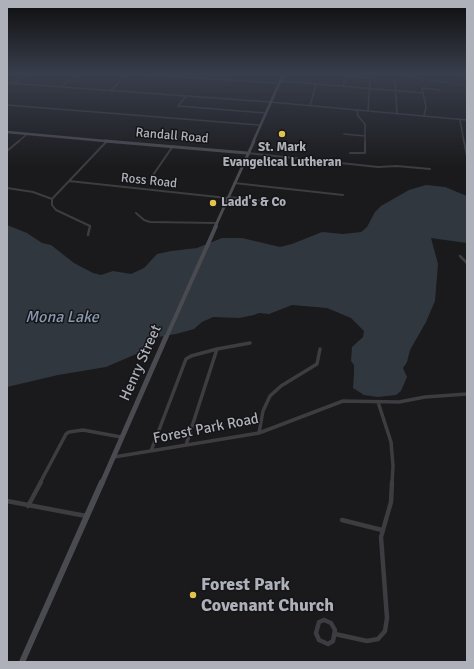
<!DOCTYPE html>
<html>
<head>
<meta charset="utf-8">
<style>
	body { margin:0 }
	#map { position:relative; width:474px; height:669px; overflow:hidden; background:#1a1a1c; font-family:Signika,sans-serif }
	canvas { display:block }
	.frame { position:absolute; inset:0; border:8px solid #aeb0ba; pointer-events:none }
</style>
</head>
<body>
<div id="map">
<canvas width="474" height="669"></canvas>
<div class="frame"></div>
</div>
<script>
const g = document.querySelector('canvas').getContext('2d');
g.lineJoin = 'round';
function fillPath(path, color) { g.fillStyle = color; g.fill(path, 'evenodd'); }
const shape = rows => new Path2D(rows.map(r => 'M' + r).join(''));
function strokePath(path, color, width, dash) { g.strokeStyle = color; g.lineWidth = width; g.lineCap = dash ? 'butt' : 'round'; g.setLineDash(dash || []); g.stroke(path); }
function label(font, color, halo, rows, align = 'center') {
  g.font = font + ' Signika,sans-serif'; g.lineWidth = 3; g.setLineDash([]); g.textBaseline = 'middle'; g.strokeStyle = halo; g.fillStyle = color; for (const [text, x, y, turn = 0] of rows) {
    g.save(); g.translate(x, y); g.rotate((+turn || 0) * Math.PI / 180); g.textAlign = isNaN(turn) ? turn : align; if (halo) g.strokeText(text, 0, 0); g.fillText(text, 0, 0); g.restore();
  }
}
const water = shape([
	[426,185,445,187,467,196,467,243,431,238,438,264,435,301,426,322,410,350,407,362,403,368,407,377,401,391,396,395,378,397,364,395,353,388,354,375,354,365,351,361,352,347,363,337,364,331,351,318,327,308,292,305,269,314,259,313,254,315,239,318,213,317,202,322,194,329,176,334,158,337,152,345,141,352,106,367,58,375,7,387,7,225,27,233,42,243,51,245,74,263,93,273,101,275,113,271,131,274,144,268,157,254,171,251,197,248,222,238,242,238,280,247,292,244,322,232,343,234,361,232,367,227,375,212,381,206,409,190]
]);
const stream = shape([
	[401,75,467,86]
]);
const streetFar4 = shape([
	[149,75,279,83],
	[458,75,467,77],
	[280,81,423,93],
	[395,81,397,114],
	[7,83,270,102,467,120],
	[13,84,27,75],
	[343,86,346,76,370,78,368,111],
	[61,87,76,75],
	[110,91,126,75],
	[7,105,259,125],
	[178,106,265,113],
	[178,106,186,96],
	[310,106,316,84],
	[357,110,358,116,365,124,365,142],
	[424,116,426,107,422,88,440,90],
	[460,120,464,142],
	[344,134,365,136],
	[18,142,27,134],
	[106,142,107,140]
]);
const streetFar3 = shape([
	[464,141,467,156],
	[7,151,19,141],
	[247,153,378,167,397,166,430,169],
	[350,153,365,153,365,141],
	[153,175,173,146],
	[69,181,227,198],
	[234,183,343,195],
	[7,188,33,192,52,199,52,205,56,210,90,226,90,227],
	[228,197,265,201],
	[52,199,107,141],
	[136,213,144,220,150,222,217,223]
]);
const streetFar2 = shape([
	[88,235,90,226],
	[460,256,467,263]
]);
const streetFar1 = shape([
	[378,402,391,442,393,466,392,483],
	[259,433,263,411,270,396,281,386,317,364,320,349],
	[186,445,217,349],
	[151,451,186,359,191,356,217,349,250,343],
	[114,457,259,433,343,401,399,402,425,397,467,394],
	[40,483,66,434,69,432,83,430,121,437]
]);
const street = shape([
	[7,501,86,516],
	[28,506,41,482],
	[342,520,382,530],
	[324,620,331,623,335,630,333,641,328,644,319,640,316,633,319,622,324,620],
	[335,634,367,641,378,639,385,631,387,618,381,537,391,502,392,482]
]);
const secondaryFar4 = shape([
	[7,132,116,142],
	[253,142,283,75]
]);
const secondaryFar3 = shape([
	[105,141,247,153],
	[215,227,254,141]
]);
const secondaryFar2 = shape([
	[166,338,216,226]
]);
const secondaryFar1 = shape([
	[102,483,166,337]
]);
const secondary = shape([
	[22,662,102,482]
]);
const markers = [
	[282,134,4,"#e1c34d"],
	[213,203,4,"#e1c34d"],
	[193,595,4,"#e1c34d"]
];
const farStreetnames = [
	["Randall Road",172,136,5],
	["Ross Road",149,181,6]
];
const farPoinames = [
	["St. Mark",282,148],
	["Evangelical Lutheran",282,163],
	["Ladd's & Co",221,203,"left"]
];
const streetNames = [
	["Henry Street",141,363,-66],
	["Forest Park Road",206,429,-11]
];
const waterNames = [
	["Mona Lake",62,318]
];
const nearPoinames = [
	["Forest Park",201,585],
	["Covenant Church",201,606]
];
fillPath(water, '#31373f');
strokePath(stream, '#31373f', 1);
strokePath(streetFar4, '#3c3c41', 1.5);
strokePath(streetFar3, '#3c3c41', 2);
strokePath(streetFar2, '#3c3c41', 2.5);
strokePath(streetFar1, '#3c3c41', 3.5);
strokePath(street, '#3c3c41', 4.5);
strokePath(secondaryFar4, '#4a4a51', 2.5);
strokePath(secondaryFar3, '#4a4a51', 3);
strokePath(secondaryFar2, '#4a4a51', 4);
strokePath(secondaryFar1, '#4a4a51', 5);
strokePath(secondary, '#4a4a51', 6);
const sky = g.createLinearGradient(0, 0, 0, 169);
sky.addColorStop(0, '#0e0e0f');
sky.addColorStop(0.44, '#383e4b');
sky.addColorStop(1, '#383e4b00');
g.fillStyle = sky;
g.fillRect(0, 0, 474, 169);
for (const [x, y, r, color] of markers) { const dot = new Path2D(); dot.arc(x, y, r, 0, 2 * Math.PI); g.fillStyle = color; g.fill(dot); strokePath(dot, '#151517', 1.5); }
label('13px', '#aeb0ba', '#151517', farStreetnames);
label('bold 13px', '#aeb0ba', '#151517', farPoinames);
label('15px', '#aeb0ba', '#151517', streetNames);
label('italic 16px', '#8999b1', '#151517', waterNames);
label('bold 18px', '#aeb0ba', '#151517', nearPoinames, 'left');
</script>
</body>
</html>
